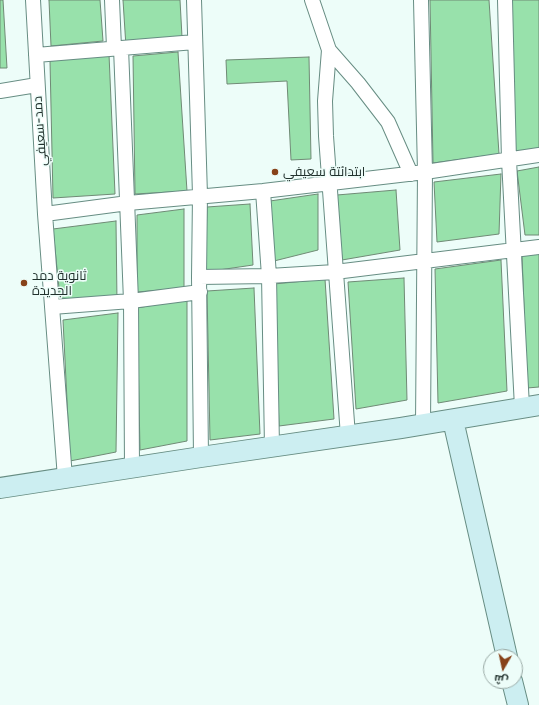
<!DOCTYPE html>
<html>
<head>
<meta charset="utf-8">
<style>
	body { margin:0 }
	#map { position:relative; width:539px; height:705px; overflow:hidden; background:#edfdf9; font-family:Inter,Cairo,sans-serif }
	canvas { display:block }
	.north { position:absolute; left:483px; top:649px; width:40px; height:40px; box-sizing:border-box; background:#edfdf9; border:1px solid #9baba7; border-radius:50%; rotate:189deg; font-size:11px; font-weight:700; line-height:16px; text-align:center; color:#21312d }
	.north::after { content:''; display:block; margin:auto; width:14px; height:18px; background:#874219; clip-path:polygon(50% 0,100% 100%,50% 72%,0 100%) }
</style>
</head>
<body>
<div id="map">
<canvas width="539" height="705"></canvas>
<div class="north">ش</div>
</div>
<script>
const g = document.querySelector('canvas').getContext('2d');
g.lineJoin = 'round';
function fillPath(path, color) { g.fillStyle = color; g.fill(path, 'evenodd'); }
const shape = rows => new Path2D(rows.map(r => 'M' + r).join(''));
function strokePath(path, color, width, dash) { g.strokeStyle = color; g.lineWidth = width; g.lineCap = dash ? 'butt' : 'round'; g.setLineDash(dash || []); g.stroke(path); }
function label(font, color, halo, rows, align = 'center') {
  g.font = font + ' Inter,Cairo,sans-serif'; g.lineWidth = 3; g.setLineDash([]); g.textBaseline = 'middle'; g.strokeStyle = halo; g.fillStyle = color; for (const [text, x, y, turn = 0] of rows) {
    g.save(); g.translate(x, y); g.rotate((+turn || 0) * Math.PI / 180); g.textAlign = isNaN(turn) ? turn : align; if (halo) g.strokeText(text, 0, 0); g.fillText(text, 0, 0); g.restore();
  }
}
const building = shape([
	[0,0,3,0,7,68,0,68,0,0],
	[49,0,100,0,103,41,51,46,49,0],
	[123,0,180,0,182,37,126,47,123,0],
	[430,0,489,0,499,154,433,163,430,0],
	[511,0,539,0,539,148,515,152,511,0],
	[178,52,187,191,135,194,133,56,178,52],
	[109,54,115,194,53,198,50,61,109,54],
	[309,57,311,159,291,160,287,81,227,84,226,60,309,57],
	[539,167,539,235,525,235,517,171,539,167],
	[501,174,499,234,437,242,434,182,501,174],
	[396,190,400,250,342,260,337,195,396,190],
	[318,194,318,250,274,261,270,201,318,194],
	[250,204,253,265,205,272,207,207,250,204],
	[184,209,184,288,137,292,137,215,184,209],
	[116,221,117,302,60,298,53,229,116,221],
	[539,253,539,387,527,388,522,255,539,253],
	[501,260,507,391,438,403,435,269,501,260],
	[404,278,407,400,356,409,348,282,404,278],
	[325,279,334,419,279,426,274,284,325,279],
	[254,288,260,434,210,440,207,291,254,288],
	[187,299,187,441,140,450,137,308,187,299],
	[118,313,116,452,70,461,63,320,118,313]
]);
const street = shape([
	[33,0,45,214,65,478],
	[112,0,114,48],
	[194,0,200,195,199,277,201,457],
	[312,0,329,50,325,101,326,136,348,436],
	[421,0,425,172,423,424],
	[505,0,509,160,522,407],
	[121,48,131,301,132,468],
	[329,50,358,83,388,122,411,174],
	[36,55,195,42],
	[0,91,37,85],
	[263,191,269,276,272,447],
	[45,214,128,203,263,191,425,172,539,155],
	[199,277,269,276,335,272,539,247],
	[52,307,131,301,200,292]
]);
const secondary = shape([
	[453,420,507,657],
	[0,488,201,457,401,428,539,405],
	[512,681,518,705]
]);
const markers = [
	[275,172,4,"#874219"],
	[24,283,4,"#874219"]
];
const streetNames = [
	["دمد-سعيفي",40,131,-94]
];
const poiNames = [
	["ابتدائتة سعيفي",283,172],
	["ثانوية دمد",32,276],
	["الجديدة",32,291]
];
fillPath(building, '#98e1ab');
strokePath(building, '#6f8a75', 1);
strokePath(street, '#678d83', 16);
strokePath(secondary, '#678d83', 22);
strokePath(street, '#fff', 14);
strokePath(secondary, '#cceef1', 20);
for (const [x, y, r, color] of markers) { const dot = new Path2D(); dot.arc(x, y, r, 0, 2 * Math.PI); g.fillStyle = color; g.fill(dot); strokePath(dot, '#edfdf9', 1.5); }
label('13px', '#21312d', '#edfdf9', streetNames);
label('13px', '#21312d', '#edfdf9', poiNames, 'left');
</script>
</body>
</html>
